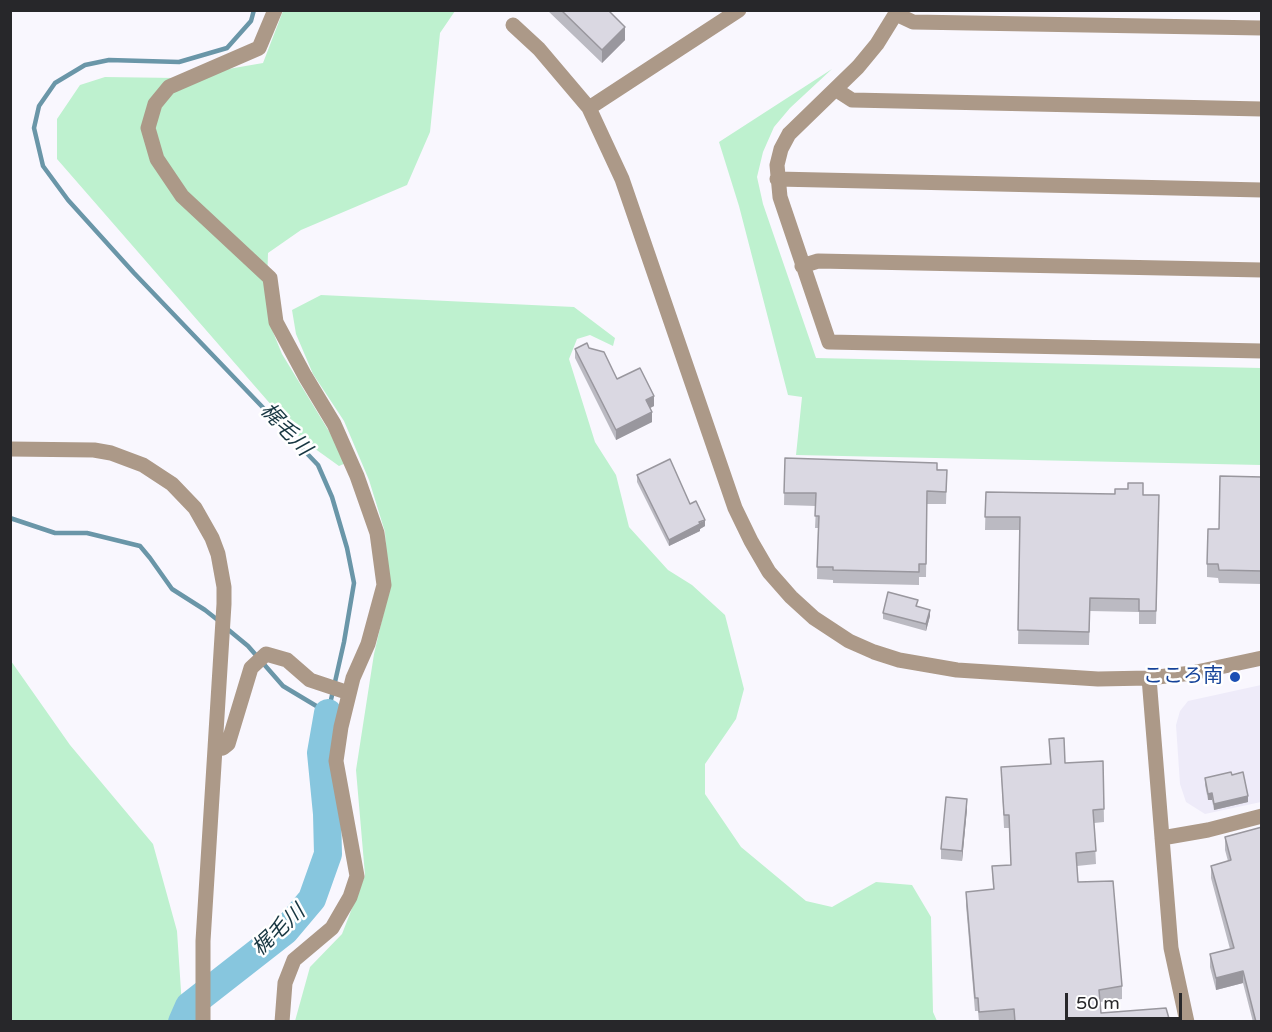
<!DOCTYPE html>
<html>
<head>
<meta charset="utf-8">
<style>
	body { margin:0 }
	#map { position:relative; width:1272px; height:1032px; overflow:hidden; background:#f9f7fe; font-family:"Varela Round",sans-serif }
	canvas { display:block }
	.frame { position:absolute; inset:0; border:12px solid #27272a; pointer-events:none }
	.scale { position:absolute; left:1065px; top:993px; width:117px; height:27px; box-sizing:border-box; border:3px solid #27272a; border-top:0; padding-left:8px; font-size:18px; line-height:21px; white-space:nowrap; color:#27272a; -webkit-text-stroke:4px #fff; paint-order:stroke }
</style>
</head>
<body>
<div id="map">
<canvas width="1272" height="1032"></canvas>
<div class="frame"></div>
<div class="scale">50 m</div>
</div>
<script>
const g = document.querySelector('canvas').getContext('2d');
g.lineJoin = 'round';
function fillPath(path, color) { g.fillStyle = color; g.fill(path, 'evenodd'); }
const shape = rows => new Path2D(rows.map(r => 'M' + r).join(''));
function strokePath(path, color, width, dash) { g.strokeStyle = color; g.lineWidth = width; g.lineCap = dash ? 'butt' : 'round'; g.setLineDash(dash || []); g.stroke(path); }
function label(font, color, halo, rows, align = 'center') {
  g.font = font + ' "Varela Round","Noto Sans JP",sans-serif'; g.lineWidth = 5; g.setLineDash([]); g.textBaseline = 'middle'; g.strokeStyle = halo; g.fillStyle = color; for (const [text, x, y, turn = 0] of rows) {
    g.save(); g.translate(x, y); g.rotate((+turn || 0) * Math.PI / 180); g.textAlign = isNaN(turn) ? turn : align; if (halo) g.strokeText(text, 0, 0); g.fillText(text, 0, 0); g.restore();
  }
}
const built = shape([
	[1261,685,1261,802,1205,814,1186,802,1180,784,1176,725,1180,711,1188,701]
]);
const green = shape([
	[283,11,455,11,440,33,430,132,407,185,301,230,268,253,267,285,273,332,282,354,330,433,346,463,339,466,300,438,57,159,57,119,80,85,105,77,176,78,263,63],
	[832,69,790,108,774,127,763,152,757,177,763,204,816,358,1261,368,1261,465,796,455,802,397,788,395,739,206,719,142],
	[321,295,574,307,615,338,613,346,590,335,577,339,569,359,595,442,616,475,629,527,668,570,692,585,725,615,744,689,736,719,705,764,705,794,741,847,806,901,832,907,876,882,912,885,931,917,933,1012,937,1021,295,1021,310,967,342,934,365,875,356,770,374,654,388,594,385,532,369,480,344,421,313,374,296,334,292,310],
	[11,661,70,745,153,844,177,931,183,1021,11,1021]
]);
const stream = shape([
	[10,518,55,533,87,533,140,546,150,558,172,589,205,610,219,621],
	[225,627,248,646,283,686,328,713,344,642,354,583,347,548,332,497,318,465,134,273,68,200,43,166,34,128,39,106,55,83,85,65,109,60,179,62,227,48,251,21,254,10]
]);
const river = shape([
	[182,1022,189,1006,285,931,312,899,328,854,327,814,321,753,328,713]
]);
const minor = shape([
	[275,10,259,48,169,87,155,104,148,128,157,159,182,196,270,278,276,322,305,376,334,424,357,476,377,533,384,585,368,644,353,678,341,727,336,761,357,876,350,897,332,928,294,960,285,983,282,1022],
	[898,10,877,44,858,67,789,134,781,149,777,165,780,197,829,342,1262,351],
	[896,14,913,22,1262,28],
	[513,25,539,49,589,108,622,179,735,508,751,541,769,572,791,597,814,618,849,641,874,652,899,660,957,670,1098,679,1149,678,1192,673,1262,658],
	[835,89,852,100,1262,109],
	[589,108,739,10],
	[777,179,1262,190],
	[802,266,818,261,1262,270],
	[10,449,94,450,111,453,143,465,172,484,195,508,212,538,218,554,224,587,224,604,203,941,203,1022],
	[1149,678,1171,948,1187,1022],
	[215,749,223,748,228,744,251,668,266,654,287,660,310,680,349,693],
	[1162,838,1208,830,1262,816]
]);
const wall = shape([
	[547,10,608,10,625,40,602,63],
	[589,348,617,379,654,406,650,408,652,422,616,440,575,358,575,349],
	[785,458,947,470,946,504,927,504,926,577,919,577,919,585,833,583,833,580,817,579,818,528,815,528,816,506,784,505],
	[637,475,690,504,705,526,700,529,700,531,669,546,637,482],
	[1262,477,1262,584,1219,583,1218,578,1207,577,1207,564,1219,529],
	[986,492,1159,495,1156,624,1139,624,1139,612,1090,611,1089,645,1018,644,1020,530,985,530],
	[918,606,930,616,926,631,883,619,883,613],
	[1049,739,1065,763,1103,761,1104,822,1094,823,1096,864,1077,866,1078,882,1122,986,1122,999,1100,1002,1101,1013,1170,1022,979,1022,978,1011,975,1011,966,905,966,892,993,889,992,866,1011,865,1009,828,1004,828,1001,767,1050,764],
	[1232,775,1248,802,1214,810,1212,800,1208,800,1205,785,1205,778],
	[967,809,962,861,941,859,941,849],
	[1262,827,1262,1022,1253,1022,1243,983,1216,990,1210,967,1210,954,1230,949,1211,878,1211,866,1228,861,1225,850,1225,837]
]);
const shadedWall = shape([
	[625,27,625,40,602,63,602,50],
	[654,396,654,406,646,410,646,400],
	[652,412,652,422,616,440,616,430],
	[705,520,705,526,700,529,700,531,669,546,669,540],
	[930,610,930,616,926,631,926,624],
	[1212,793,1212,800,1208,800,1208,794],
	[1248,796,1248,802,1214,810,1214,804],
	[967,799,967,809,962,861,962,851],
	[1243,971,1243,983,1216,990,1216,978]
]);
const building = shape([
	[561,10,608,10,625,27,602,50,561,10],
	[587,343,589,348,604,352,617,379,640,368,654,396,646,400,652,412,616,430,575,349,587,343],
	[785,458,937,463,937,470,947,470,946,492,927,491,926,564,919,564,919,572,833,570,833,567,817,567,819,516,815,516,816,493,784,493,785,458],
	[670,459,690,504,696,501,705,520,699,522,700,524,669,540,637,475,670,459],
	[1220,476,1262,477,1262,571,1219,570,1218,564,1207,564,1208,529,1219,529,1220,476],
	[1128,483,1143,483,1143,495,1159,495,1156,611,1139,611,1139,599,1090,598,1089,632,1018,630,1020,517,985,517,986,492,1115,494,1115,489,1128,489,1128,483],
	[888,592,918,600,916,606,930,610,926,624,883,613,888,592],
	[1064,738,1065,763,1103,761,1104,809,1093,810,1096,851,1076,853,1078,882,1113,881,1122,986,1099,990,1101,1013,1166,1008,1170,1022,1015,1022,1014,1009,979,1012,978,998,975,998,966,892,994,889,992,866,1011,865,1009,815,1004,815,1001,767,1051,764,1049,739,1064,738],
	[1231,772,1232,775,1243,772,1248,796,1214,804,1212,793,1208,794,1205,778,1231,772],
	[946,797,967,799,962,851,941,849,946,797],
	[1262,827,1262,1022,1256,1022,1243,971,1216,978,1210,954,1234,948,1211,866,1231,860,1225,837,1262,827]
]);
const markers = [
	[1235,677,6,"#1a4fb4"]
];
const transitNames = [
	["こころ南",1223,677]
];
const waterNames = [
	["梶毛川",285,430,47],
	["梶毛川",279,931,-43]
];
fillPath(built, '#eeebf9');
fillPath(green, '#bef1cf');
strokePath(stream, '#6a96a8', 4.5);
strokePath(river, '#87c6de', 28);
strokePath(minor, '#ac9988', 15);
fillPath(wall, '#bbbac2');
fillPath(shadedWall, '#99979e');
fillPath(building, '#dad8e2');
strokePath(building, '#99979e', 1.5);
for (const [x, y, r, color] of markers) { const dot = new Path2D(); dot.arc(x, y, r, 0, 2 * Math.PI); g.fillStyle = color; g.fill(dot); strokePath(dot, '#fff', 2); }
label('20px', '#164399', '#fff', transitNames, 'right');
label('italic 21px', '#173641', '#fff', waterNames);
</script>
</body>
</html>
